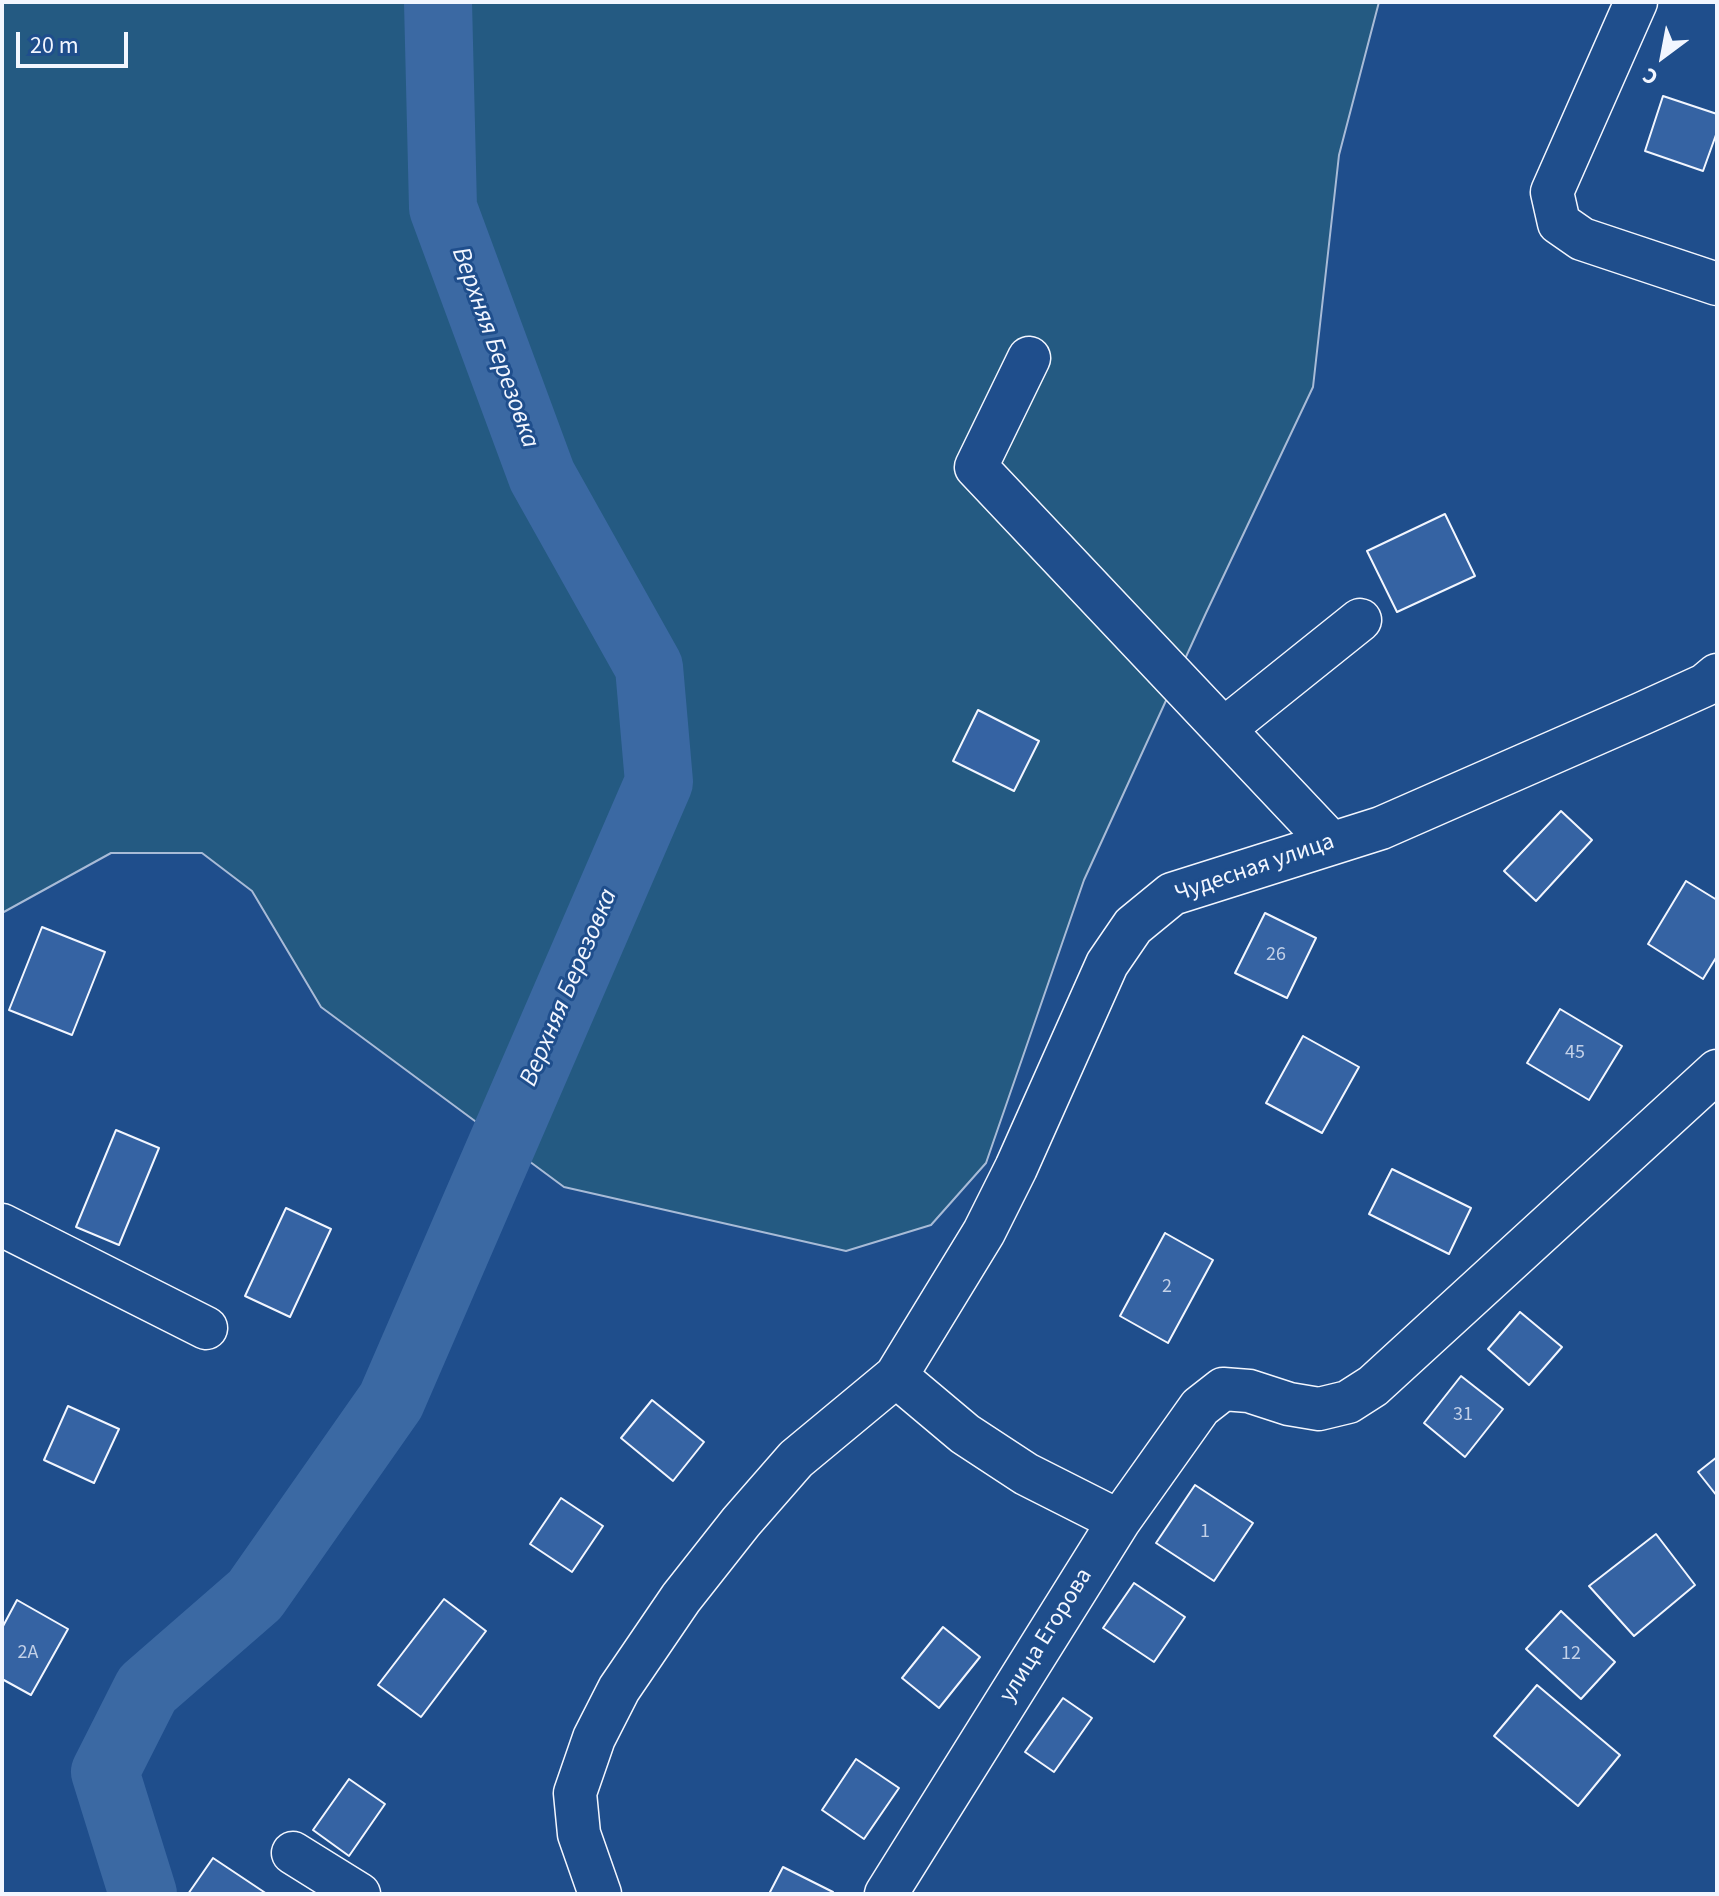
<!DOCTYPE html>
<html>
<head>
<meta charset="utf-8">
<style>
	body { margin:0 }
	#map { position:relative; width:1719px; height:1896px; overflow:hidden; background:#1f4e8c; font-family:"Source Sans 3",sans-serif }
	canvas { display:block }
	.frame { position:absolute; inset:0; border:4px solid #f2f6ff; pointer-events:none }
	.north { position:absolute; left:1623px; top:16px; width:80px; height:80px; -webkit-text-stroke:6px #1f4e8c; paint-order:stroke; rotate:212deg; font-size:22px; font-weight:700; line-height:32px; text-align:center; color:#f2f6ff }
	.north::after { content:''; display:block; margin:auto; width:28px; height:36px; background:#f2f6ff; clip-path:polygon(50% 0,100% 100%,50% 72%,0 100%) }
	.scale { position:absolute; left:16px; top:32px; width:112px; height:36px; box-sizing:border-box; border:4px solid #f2f6ff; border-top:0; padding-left:10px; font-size:24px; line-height:28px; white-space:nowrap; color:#f2f6ff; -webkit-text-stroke:6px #1f4e8c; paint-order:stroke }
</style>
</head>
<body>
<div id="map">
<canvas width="1719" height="1896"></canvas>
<div class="frame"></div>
<div class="north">С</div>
<div class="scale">20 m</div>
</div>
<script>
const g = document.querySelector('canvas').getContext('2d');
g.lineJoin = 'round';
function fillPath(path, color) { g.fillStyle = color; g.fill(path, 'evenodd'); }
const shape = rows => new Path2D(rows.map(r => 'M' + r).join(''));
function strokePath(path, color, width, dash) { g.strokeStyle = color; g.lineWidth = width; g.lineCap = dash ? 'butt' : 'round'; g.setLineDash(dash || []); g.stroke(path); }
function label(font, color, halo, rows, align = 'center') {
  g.font = font + ' "Source Sans 3",sans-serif'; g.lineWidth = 6; g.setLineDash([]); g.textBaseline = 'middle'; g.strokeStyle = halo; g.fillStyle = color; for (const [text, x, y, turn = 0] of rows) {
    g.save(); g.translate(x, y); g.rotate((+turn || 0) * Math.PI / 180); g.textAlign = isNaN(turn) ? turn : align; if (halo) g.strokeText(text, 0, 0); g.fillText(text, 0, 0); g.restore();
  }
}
const green = shape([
	[2,2,1379,2,1339,155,1313,387,1206,613,1084,880,986,1163,931,1225,846,1251,564,1187,321,1007,252,891,202,853,111,853,2,913,2,2]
]);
const river = shape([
	[143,1894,105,1772,147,1689,255,1595,391,1401,659,782,649,667,542,476,443,208,438,2]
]);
const building = shape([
	[1663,96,1717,114,1717,132,1703,171,1645,151,1663,96],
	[1445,514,1475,576,1397,612,1367,551,1445,514],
	[978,710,1039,741,1014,791,953,761,978,710],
	[1561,811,1592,840,1536,901,1504,871,1561,811],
	[1686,881,1717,900,1717,956,1703,979,1648,944,1686,881],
	[1265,913,1316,938,1287,998,1235,973,1265,913],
	[42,927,105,952,72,1035,9,1010,42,927],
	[1560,1009,1622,1046,1589,1100,1527,1063,1560,1009],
	[1303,1036,1359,1067,1322,1133,1266,1103,1303,1036],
	[116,1130,159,1148,119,1245,76,1227,116,1130],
	[1392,1169,1471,1208,1449,1254,1369,1214,1392,1169],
	[286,1208,331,1229,290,1317,245,1296,286,1208],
	[1165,1233,1213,1260,1168,1343,1120,1316,1165,1233],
	[1520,1312,1562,1347,1529,1385,1488,1349,1520,1312],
	[1461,1376,1503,1409,1465,1457,1424,1423,1461,1376],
	[652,1400,704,1442,673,1481,621,1438,652,1400],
	[68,1406,119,1429,94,1483,44,1460,68,1406],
	[1717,1457,1717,1496,1698,1472,1717,1457],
	[1195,1485,1253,1523,1214,1581,1156,1543,1195,1485],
	[561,1498,603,1526,572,1572,530,1544,561,1498],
	[1656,1534,1695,1585,1634,1636,1589,1586,1656,1534],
	[1134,1583,1185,1617,1154,1662,1103,1628,1134,1583],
	[444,1599,486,1631,421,1717,378,1685,444,1599],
	[17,1600,68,1629,31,1695,2,1679,2,1628,17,1600],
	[1561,1611,1615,1662,1581,1699,1526,1649,1561,1611],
	[943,1627,980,1657,939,1708,902,1678,943,1627],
	[1537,1685,1620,1755,1578,1806,1494,1736,1537,1685],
	[1063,1698,1092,1718,1054,1772,1025,1752,1063,1698],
	[856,1759,899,1788,864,1839,822,1810,856,1759],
	[349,1779,385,1804,349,1856,313,1830,349,1779],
	[213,1858,267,1894,188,1894,213,1858],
	[783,1867,833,1892,832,1894,769,1894,783,1867]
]);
const minor = shape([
	[1636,2,1552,192,1559,223,1582,239,1717,284],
	[1029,358,976,467,1331,843],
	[1224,729,1360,620],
	[2,1225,206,1328],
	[896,1376,984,1232,1016,1168,1107,964,1133,926,1172,894,1381,828,1641,714,1705,685,1717,675],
	[293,1853,359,1894],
	[600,1894,579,1834,575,1793,594,1738,619,1689,681,1598,741,1522,796,1459,896,1376,965,1434,1026,1474,1119,1521],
	[886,1894,1119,1521,1200,1407,1223,1389,1249,1391,1289,1404,1319,1409,1348,1402,1373,1386,1717,1071]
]);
const numberNames = [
	["26",1276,956],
	["45",1575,1054],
	["2",1167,1288],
	["31",1463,1416],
	["1",1205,1533],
	["2А",28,1654],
	["12",1571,1655]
];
const streetNames = [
	["Чудесная улица",1255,869,-19],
	["улица Егорова",1047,1636,-58]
];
const waterNames = [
	["Верхняя Березовка",494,348,70],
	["Верхняя Березовка",570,988,-67]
];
fillPath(green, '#245a82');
strokePath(green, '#a8bbd7', 2);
strokePath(river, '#3b69a3', 68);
fillPath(building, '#3563a3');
strokePath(building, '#f2f6ff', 2);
strokePath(minor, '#f2f6ff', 45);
strokePath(minor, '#1f4e8c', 42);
label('20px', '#c3d1e8', null, numberNames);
label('24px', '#f2f6ff', '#1f4e8c', streetNames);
label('italic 26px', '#f2f6ff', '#1f4e8c', waterNames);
</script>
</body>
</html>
